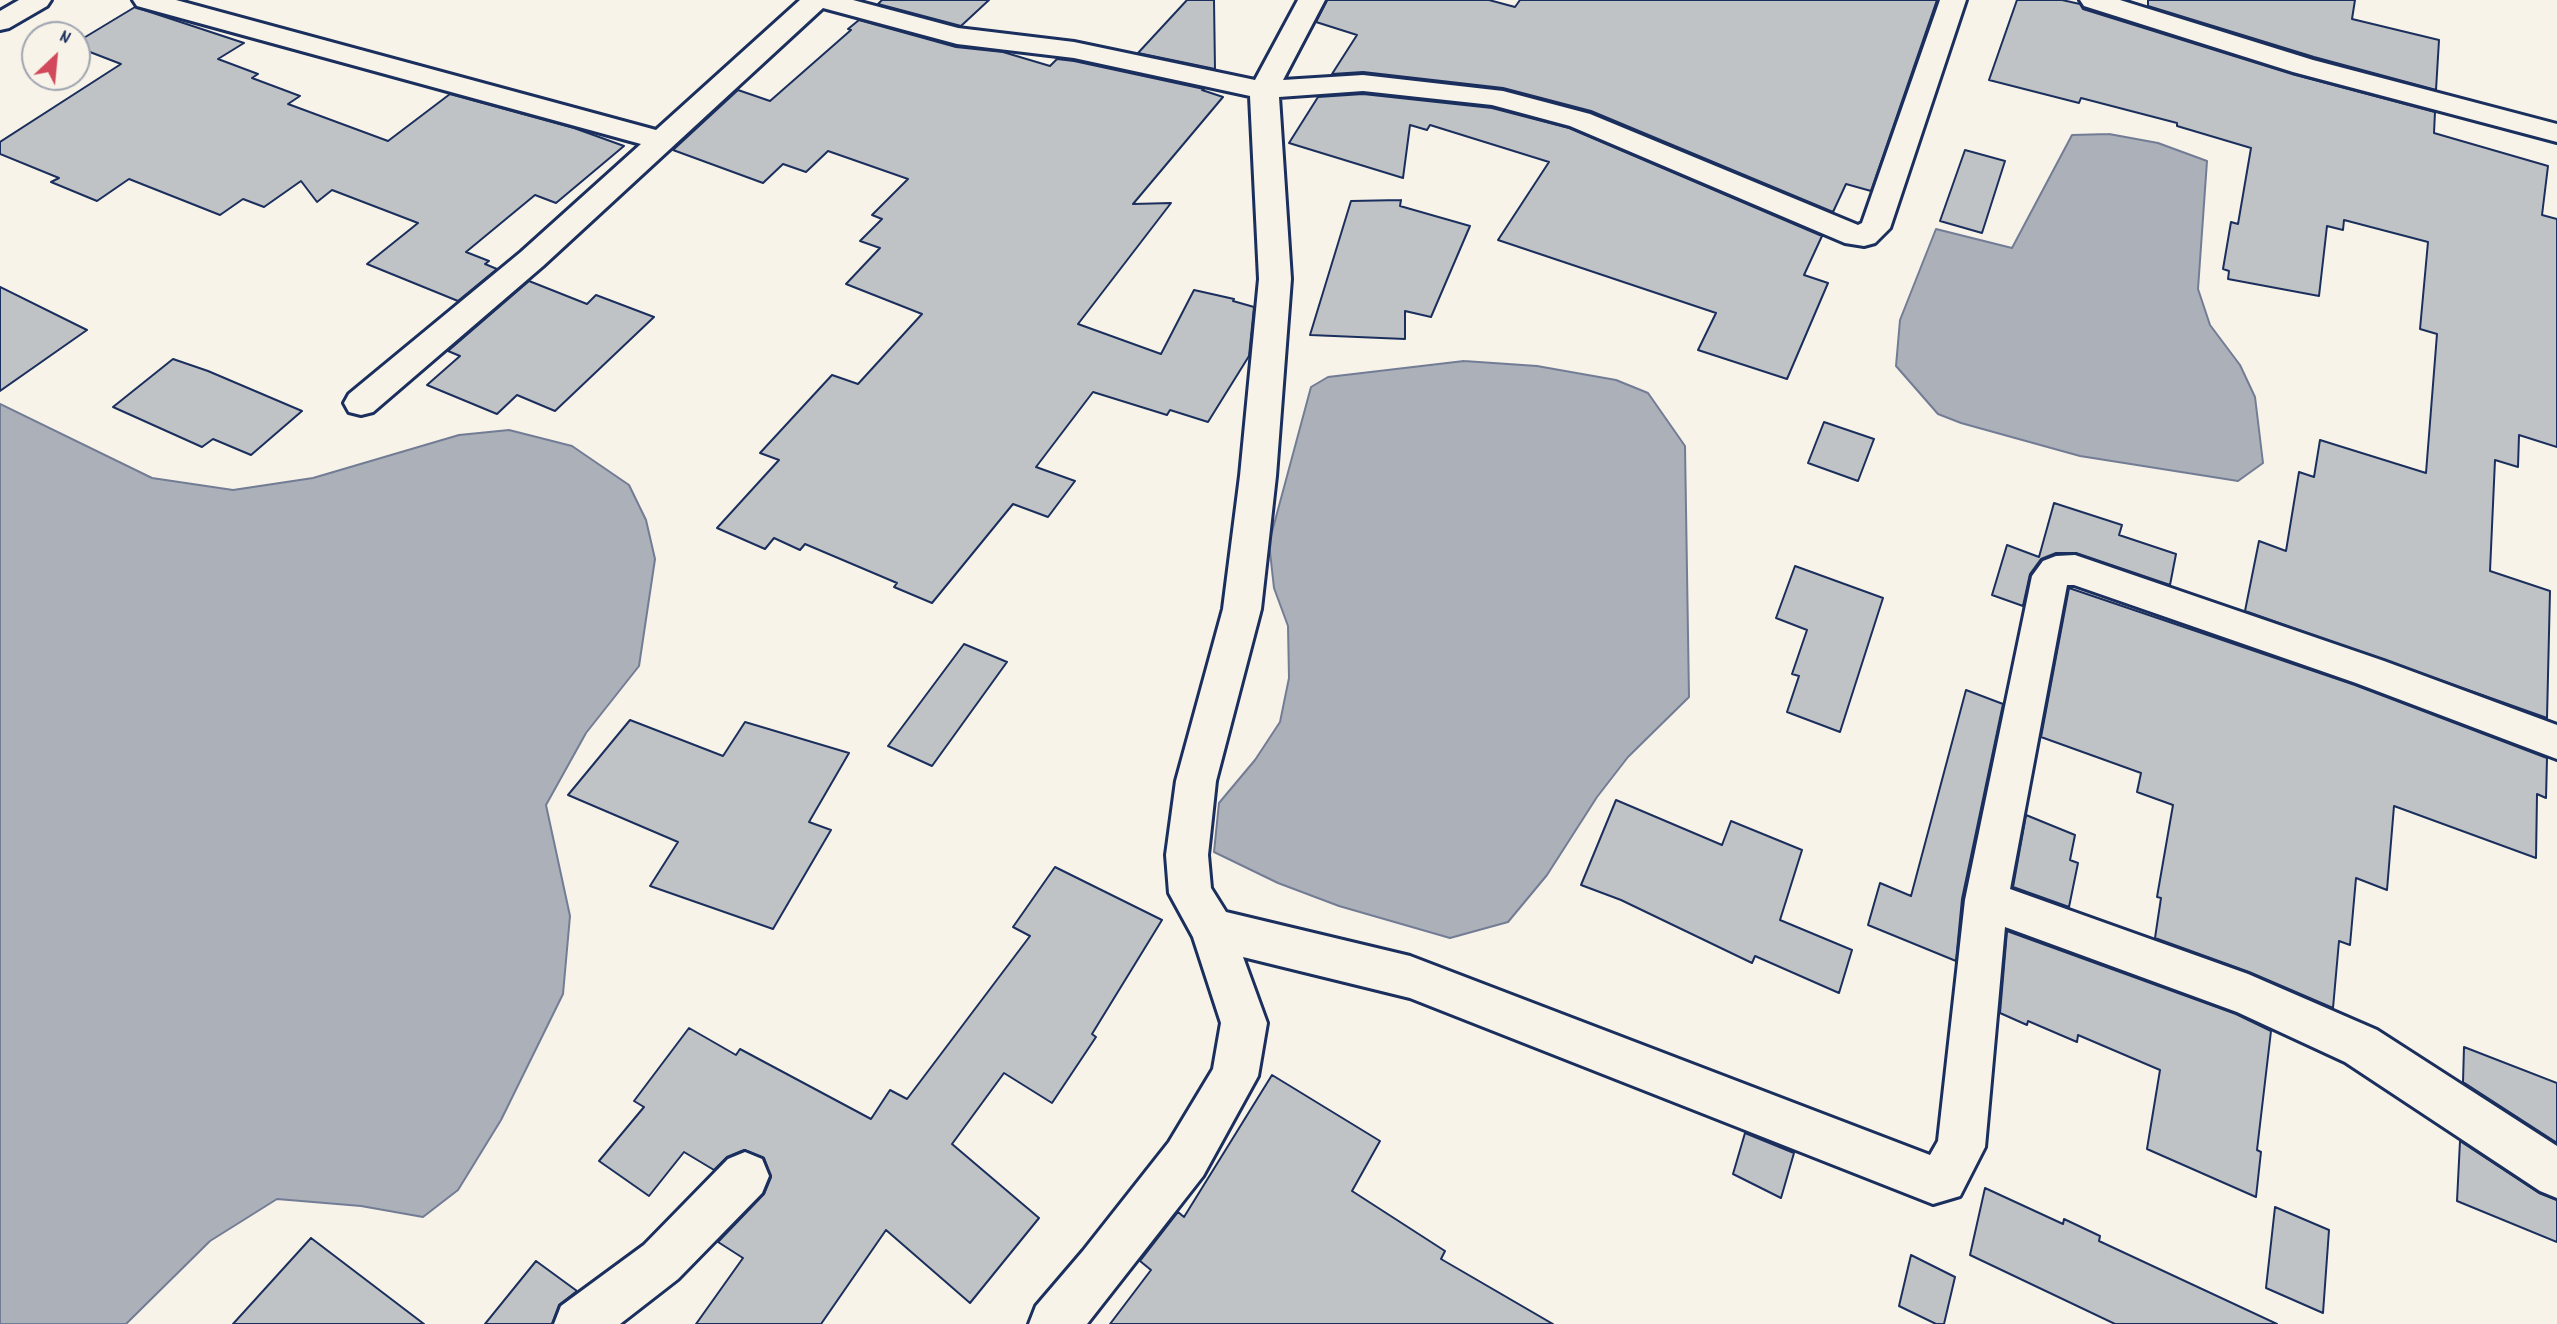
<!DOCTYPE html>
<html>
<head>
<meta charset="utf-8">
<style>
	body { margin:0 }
	#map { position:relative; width:2557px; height:1324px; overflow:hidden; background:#f7f3e8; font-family:Dekko,sans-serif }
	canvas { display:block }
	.north { position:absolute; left:21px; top:21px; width:70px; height:70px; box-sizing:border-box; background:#f7f3e8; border:2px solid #9fa5b1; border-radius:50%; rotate:26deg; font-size:19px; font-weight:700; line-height:28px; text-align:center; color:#1b2f5e }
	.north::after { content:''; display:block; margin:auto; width:24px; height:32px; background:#d1495b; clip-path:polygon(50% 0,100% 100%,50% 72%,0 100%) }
</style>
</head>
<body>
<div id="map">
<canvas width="2557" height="1324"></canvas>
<div class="north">N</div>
</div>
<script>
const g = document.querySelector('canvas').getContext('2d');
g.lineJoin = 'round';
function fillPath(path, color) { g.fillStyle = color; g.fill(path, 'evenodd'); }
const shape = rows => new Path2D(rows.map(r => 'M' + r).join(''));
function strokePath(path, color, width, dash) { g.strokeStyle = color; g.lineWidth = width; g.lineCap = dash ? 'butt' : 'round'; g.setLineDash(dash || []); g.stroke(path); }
const water = shape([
	[2109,134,2158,143,2207,161,2198,289,2210,325,2240,365,2255,397,2263,463,2238,481,2080,456,1961,423,1938,414,1896,366,1900,320,1936,229,2012,248,2072,135,2109,134],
	[1464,361,1537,366,1616,380,1648,393,1685,446,1689,697,1628,757,1597,797,1547,875,1508,922,1450,938,1339,906,1278,883,1214,852,1219,803,1255,760,1280,722,1289,678,1288,626,1274,588,1269,543,1311,387,1328,377,1464,361],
	[0,404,152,478,233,490,313,478,459,435,509,430,572,446,629,485,646,520,655,559,639,666,586,733,546,805,570,916,563,994,501,1120,458,1190,423,1217,361,1206,277,1199,210,1241,126,1324,0,1324,0,404]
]);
const building = shape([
	[882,0,989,0,961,26,878,4,882,0],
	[1187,0,1214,0,1215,69,1138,53,1187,0],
	[1327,0,1489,0,1515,7,1520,0,1937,0,1871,191,1846,184,1833,212,1591,111,1503,88,1363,72,1332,74,1357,35,1316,22,1327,0],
	[2017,0,2062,0,2080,4,2083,9,2292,74,2435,112,2434,133,2548,166,2542,215,2557,219,2557,447,2519,435,2518,467,2495,460,2490,571,2550,591,2547,718,2245,611,2259,541,2286,551,2299,472,2314,477,2320,440,2426,473,2437,334,2420,329,2428,242,2344,220,2343,230,2327,226,2319,296,2228,279,2229,271,2223,269,2231,222,2238,224,2251,148,2177,126,2177,123,2081,98,2079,103,1989,80,2017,0],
	[2148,0,2355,0,2352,19,2439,40,2436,90,2314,57,2148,6,2148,0],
	[135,7,244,43,218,59,258,74,252,78,300,96,288,104,388,141,450,94,574,128,624,146,556,203,535,195,466,252,489,261,485,264,497,269,458,301,367,264,418,223,332,190,317,202,301,181,264,207,243,199,220,215,129,179,97,201,51,182,59,178,0,154,0,142,121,64,77,47,77,42,135,7],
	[859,20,956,47,1003,52,1050,66,1057,59,1074,61,1204,89,1202,90,1223,97,1133,204,1171,203,1078,324,1161,354,1194,290,1234,299,1233,301,1254,307,1249,356,1208,422,1170,410,1167,415,1093,392,1036,467,1075,481,1048,517,1013,504,932,603,894,587,897,583,805,544,800,550,774,538,765,549,717,528,779,460,760,453,832,375,858,384,922,314,846,284,880,248,860,241,882,219,872,215,908,179,828,151,806,172,783,164,763,183,673,150,738,90,770,101,851,30,848,29,859,20],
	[1363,94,1492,108,1569,128,1822,236,1804,275,1828,283,1787,379,1698,350,1716,313,1498,240,1549,162,1430,125,1427,130,1410,125,1403,178,1289,143,1318,97,1363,94],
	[1965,150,2005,161,1982,233,1940,221,1965,150],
	[1401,200,1400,206,1470,226,1431,317,1405,311,1405,339,1310,335,1351,201,1401,200],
	[529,281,587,304,596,295,654,317,555,411,517,395,497,414,427,385,460,356,448,351,529,281],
	[0,287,87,330,0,391,0,287],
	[173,359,208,371,302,411,251,455,213,439,202,447,113,407,173,359],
	[1824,422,1874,439,1858,481,1808,463,1824,422],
	[2054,503,2122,525,2119,535,2176,554,2170,585,2076,553,2056,553,2041,559,2030,574,2023,606,1992,595,2007,545,2039,557,2054,503],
	[1795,566,1883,598,1840,732,1787,712,1799,676,1792,674,1807,630,1776,618,1795,566],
	[2069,588,2355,685,2547,758,2546,798,2537,794,2536,858,2394,806,2387,890,2356,878,2350,945,2339,941,2333,1008,2249,972,2155,938,2161,898,2157,897,2173,805,2137,792,2141,773,2041,737,2069,588],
	[964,644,1007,662,932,766,888,746,964,644],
	[1966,690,2003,704,1962,899,1956,961,1868,925,1880,883,1911,896,1966,690],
	[630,720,723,756,745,722,849,753,809,822,831,830,773,929,650,886,678,842,568,795,630,720],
	[1616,800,1722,845,1731,821,1802,850,1780,920,1852,950,1839,993,1755,956,1752,963,1621,900,1581,885,1616,800],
	[2026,815,2075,835,2070,860,2078,863,2069,907,2013,887,2026,815],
	[1055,867,1162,920,1092,1034,1096,1037,1052,1103,1004,1073,952,1144,1039,1218,970,1303,886,1230,821,1324,696,1324,743,1258,718,1242,764,1194,771,1177,764,1158,744,1150,727,1157,714,1170,684,1152,649,1196,599,1161,644,1107,634,1101,689,1028,736,1055,740,1049,871,1119,890,1090,907,1099,1030,936,1013,927,1055,867],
	[2007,931,2236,1014,2271,1031,2257,1150,2261,1152,2256,1197,2147,1149,2160,1070,2078,1035,2077,1042,2028,1021,2027,1025,2000,1013,2007,931],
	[2464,1047,2557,1083,2557,1143,2463,1082,2464,1047],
	[1272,1075,1380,1141,1352,1191,1445,1251,1441,1259,1553,1324,1110,1324,1151,1270,1140,1261,1178,1212,1184,1217,1272,1075],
	[1745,1133,1794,1153,1781,1198,1733,1174,1745,1133],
	[2460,1141,2539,1193,2557,1200,2557,1242,2457,1201,2460,1141],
	[1985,1188,2063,1224,2064,1219,2100,1236,2099,1241,2277,1324,2115,1324,1970,1255,1985,1188],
	[2275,1207,2329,1230,2323,1313,2266,1288,2275,1207],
	[311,1238,424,1324,233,1324,311,1238],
	[1911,1255,1955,1277,1944,1324,1936,1324,1899,1306,1911,1255],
	[536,1261,577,1291,559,1305,552,1324,485,1324,536,1261]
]);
const minor = shape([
	[19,0,51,0,47,6,9,28,0,30,0,11,19,0],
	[133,0,176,0,656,130,800,0,853,0,958,28,1074,42,1255,80,1298,0,1325,0,1283,80,1363,75,1503,91,1590,114,1858,225,1862,223,1940,0,1966,0,1890,228,1875,243,1864,246,1845,243,1570,126,1492,105,1363,91,1279,97,1291,279,1276,476,1261,609,1216,781,1208,855,1211,888,1226,912,1410,956,1930,1155,1938,1141,1965,900,2032,576,2043,561,2056,556,2075,555,2384,661,2557,725,2557,759,2356,683,2074,585,2067,585,2010,889,2248,974,2377,1030,2557,1146,2557,1198,2540,1191,2345,1062,2237,1012,2005,927,1985,1147,1960,1196,1933,1204,1410,998,1243,957,1267,1023,1258,1076,1203,1176,1087,1324,1029,1324,1036,1306,1083,1251,1169,1142,1213,1069,1221,1023,1193,937,1169,893,1166,855,1176,781,1223,609,1240,476,1259,279,1250,96,1074,58,957,44,823,8,543,266,373,412,361,415,349,412,344,403,349,394,521,252,641,144,137,6,133,0],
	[2080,0,2120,0,2313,60,2557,124,2557,142,2293,72,2084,6,2080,0],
	[745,1152,762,1159,769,1176,762,1193,678,1279,620,1324,554,1324,561,1306,644,1245,728,1159,745,1152]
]);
fillPath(water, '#acb0b9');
strokePath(water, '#727c95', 2);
fillPath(building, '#c0c3c5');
strokePath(building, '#1b2f5e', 2);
strokePath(minor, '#1b2f5e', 6);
fillPath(minor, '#f7f3e8');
</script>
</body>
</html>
